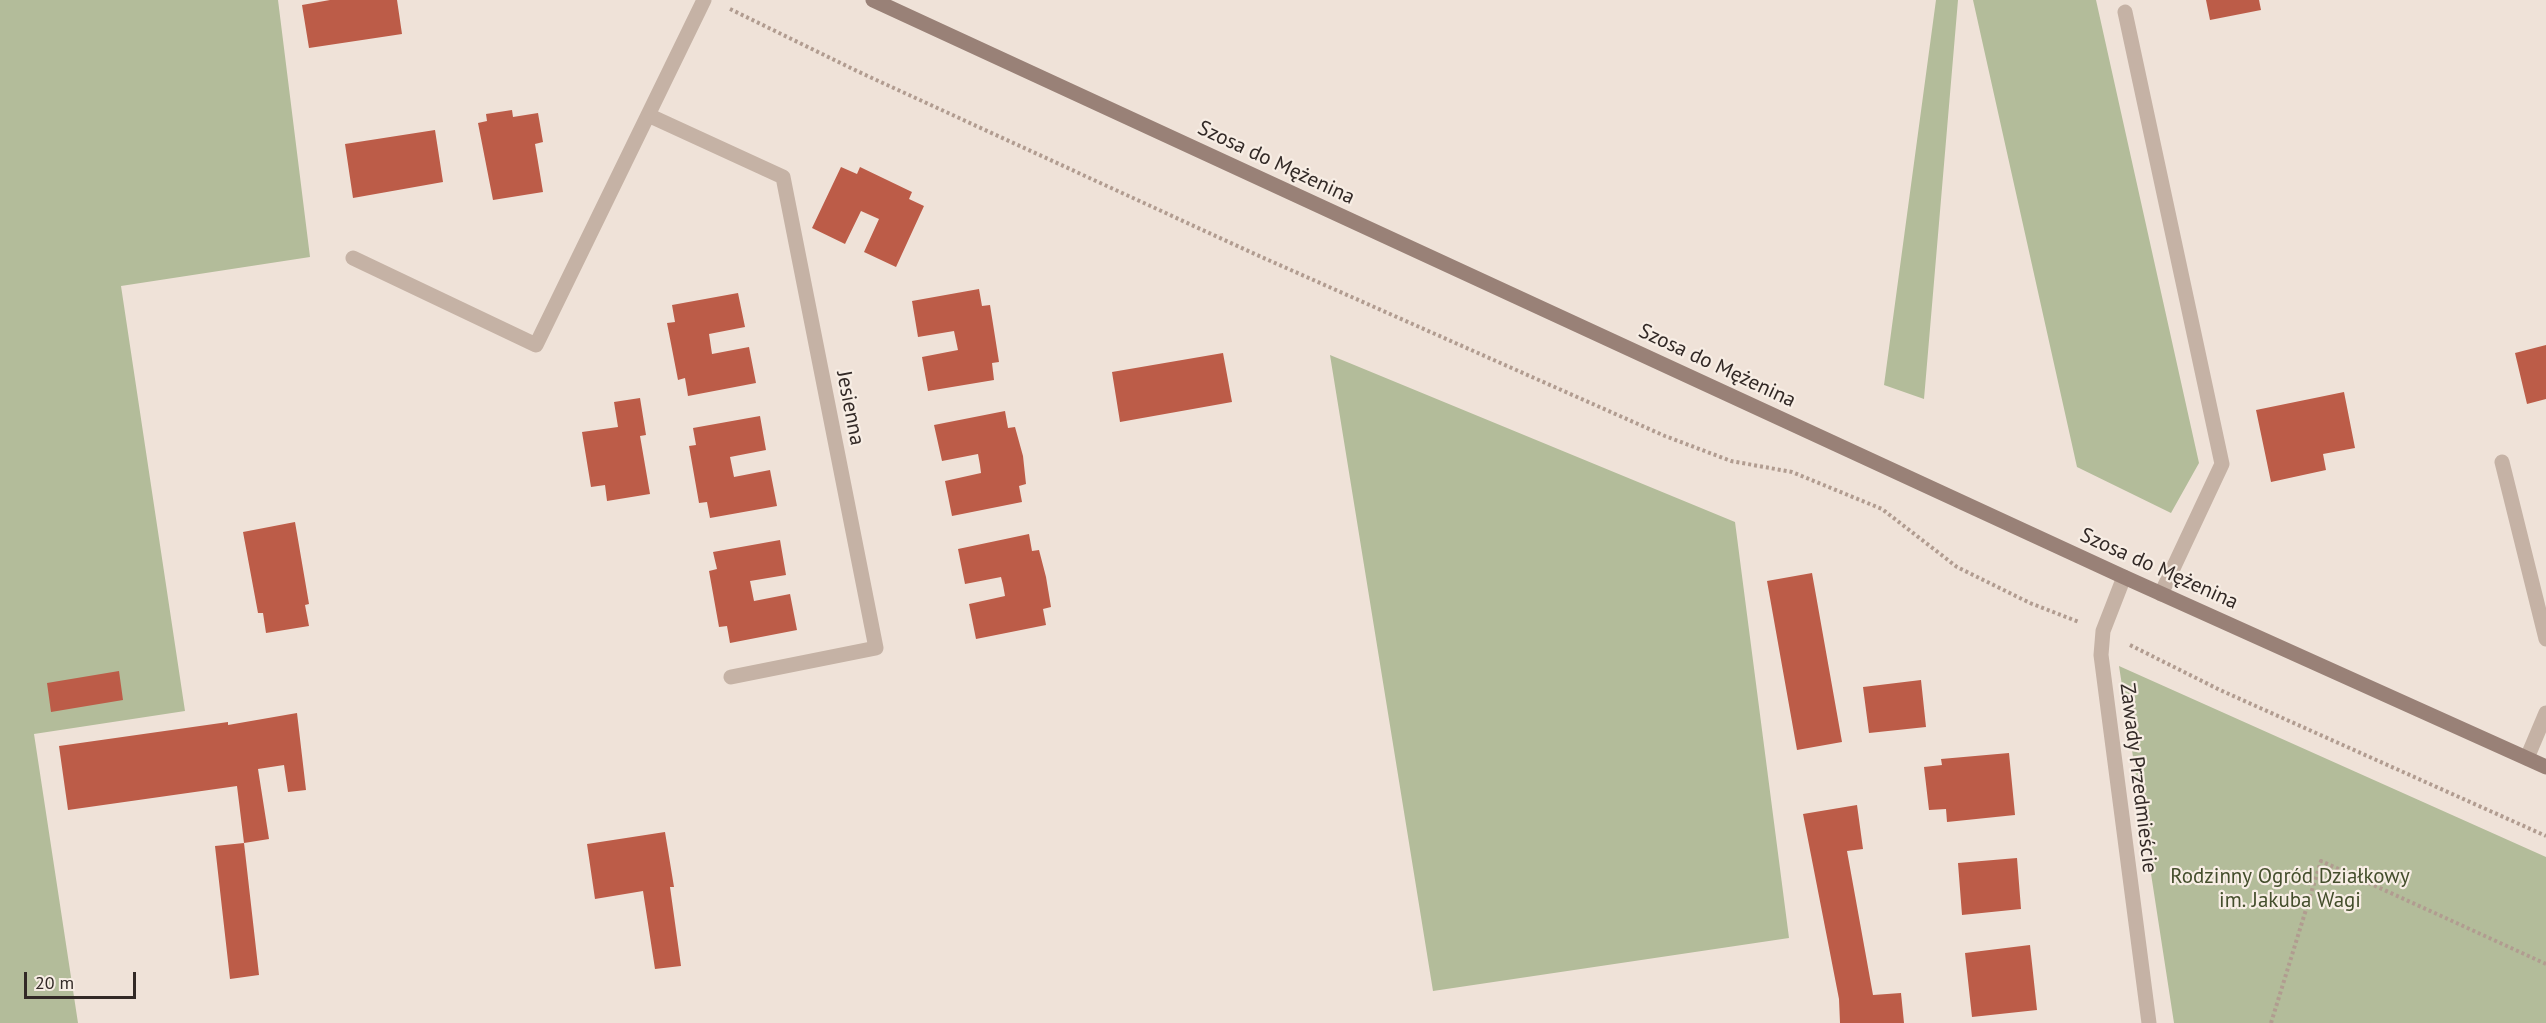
<!DOCTYPE html>
<meta charset="utf-8">
<style>
body{margin:0}
#map{position:relative;width:2546px;height:1023px;overflow:hidden;background:#efe2d8;font-family:"PT Sans",sans-serif}
canvas{display:block}
.scale{position:absolute;left:24px;top:972px;width:112px;height:27px;box-sizing:border-box;border:3px solid #322926;border-top:0;padding-left:8px;font-size:18px;line-height:21px;white-space:nowrap;color:#322926;-webkit-text-stroke:4px #f7ede4;paint-order:stroke}
</style>
<div id="map">
<canvas width="2546" height="1023"></canvas>
<div class="scale">20 m</div>
</div>
<script>
const ctx = document.querySelector('canvas').getContext('2d');
ctx.lineJoin = 'round';
function fill(path, color) {
  ctx.fillStyle = color;
  ctx.fill(path, 'evenodd');
}
function toPath(rows) {
  const path = new Path2D();
  for (const r of rows) {
    path.moveTo(r[0], r[1]);
    for (let i = 2; i < r.length; i += 2) path.lineTo(r[i], r[i + 1]);
  }
  return path;
}
function strokePath(path, color, width, dash) {
  ctx.strokeStyle = color;
  ctx.lineWidth = width;
  ctx.lineCap = dash ? 'butt' : 'round';
  ctx.setLineDash(dash || []);
  ctx.stroke(path);
}
function write(font, color, halo, rows, align = 'center') {
  ctx.font = font + ' "PT Sans",sans-serif';
  ctx.lineWidth = 4.5;
  ctx.setLineDash([]);
  ctx.textBaseline = 'middle';
  ctx.strokeStyle = halo;
  ctx.fillStyle = color;
  for (const [text, x, y, turn = 0] of rows) {
    ctx.save();
    ctx.translate(x, y);
    ctx.rotate((+turn || 0) * Math.PI / 180);
    ctx.textAlign = isNaN(turn) ? turn : align;
    if (halo) ctx.strokeText(text, 0, 0);
    ctx.fillText(text, 0, 0);
    ctx.restore();
  }
}
fill(toPath([
 [0,0,278,0,310,257,121,286,185,711,34,734,78,1023,0,1023],
 [1936,0,1958,0,1924,399,1884,385],
 [1973,0,2096,0,2199,463,2171,513,2077,467],
 [1330,355,1735,522,1789,938,1433,991],
 [2119,666,2546,857,2546,1023,2174,1023]
]), '#b3bc9a');
fill(toPath([
 [330,0,397,0,402,34,309,48,302,5],
 [2206,0,2259,0,2261,10,2210,20],
 [512,110,513,117,538,113,543,142,535,144,543,192,493,200,478,123,487,121,486,114],
 [435,130,443,182,353,198,345,144],
 [841,167,857,174,860,167,912,192,909,199,924,206,896,267,864,252,879,219,861,211,845,244,812,228],
 [979,289,982,306,990,305,999,362,992,363,994,380,928,391,922,357,958,350,954,331,918,337,912,301],
 [738,293,745,327,709,334,712,354,749,347,756,383,688,396,685,378,678,380,667,323,675,322,672,305],
 [2546,345,2546,399,2527,404,2515,353],
 [1223,353,1232,402,1120,422,1112,372],
 [2344,392,2355,448,2323,454,2326,470,2271,482,2256,410],
 [640,398,646,435,640,436,650,494,607,501,605,485,591,487,582,432,618,427,614,402],
 [1005,411,1008,428,1015,427,1023,456,1026,484,1019,486,1022,502,952,516,945,481,981,473,980,465,978,454,942,461,934,425],
 [760,416,766,450,730,457,734,477,770,470,777,506,710,518,707,502,699,503,689,446,696,445,693,428],
 [295,522,309,604,305,605,309,626,266,633,263,613,258,613,243,532],
 [1029,534,1032,551,1039,550,1046,577,1051,607,1043,609,1046,625,976,639,969,604,1005,596,1003,585,1001,577,965,584,958,549],
 [780,540,786,575,750,581,754,601,790,594,797,630,730,643,727,626,719,627,709,571,717,569,713,552],
 [1812,573,1842,742,1797,750,1767,581],
 [119,671,123,700,51,712,47,683],
 [1921,680,1926,727,1869,733,1863,687],
 [297,713,306,790,288,792,284,765,258,769,269,839,244,843,237,786,68,810,59,746,228,722,228,725],
 [2009,753,2015,815,1947,822,1946,809,1929,810,1924,767,1942,765,1941,759],
 [1857,805,1863,849,1847,851,1873,995,1901,993,1904,1023,1840,1023,1839,999,1803,814],
 [665,832,674,887,670,887,681,966,655,969,643,891,595,899,587,844],
 [244,843,259,975,230,979,215,846],
 [2017,858,2021,909,1962,915,1958,863],
 [2030,945,2037,1010,1972,1017,1965,953]
]), '#bc5c48');
strokePath(toPath([
 [730,9,859,72,1257,255,1665,436,1731,461,1792,472,1882,509,1957,567,2030,603,2079,622],
 [2130,645,2220,690,2546,836],
 [2271,1023,2321,861,2546,964]
]), '#b19c90', 4, [3, 3]);
strokePath(toPath([
 [2502,462,2546,639],
 [2527,758,2546,713]
]), '#c5b2a5', 15);
strokePath(toPath([
 [2125,12,2222,464,2161,594],
 [648,115,783,177,876,648,731,677],
 [353,258,536,345,704,0],
 [2124,577,2103,631,2101,655,2149,1023]
]), '#c5b2a5', 15);
strokePath(toPath([
 [873,0,2124,577,2546,767]
]), '#998177', 15);
write('21px', '#322926', '#f7ede4', [
 ["Szosa do Mężenina",1276,163,25],
 ["Szosa do Mężenina",1717,366,25],
 ["Jesienna",850,408,79],
 ["Szosa do Mężenina",2159,569,24],
 ["Zawady Przedmieście",2138,778,83]
]);
write('21px', '#444e2c', '#f7ede4', [
 ["Rodzinny Ogród Działkowy",2290,877],
 ["im. Jakuba Wagi",2290,901]
]);
</script>
